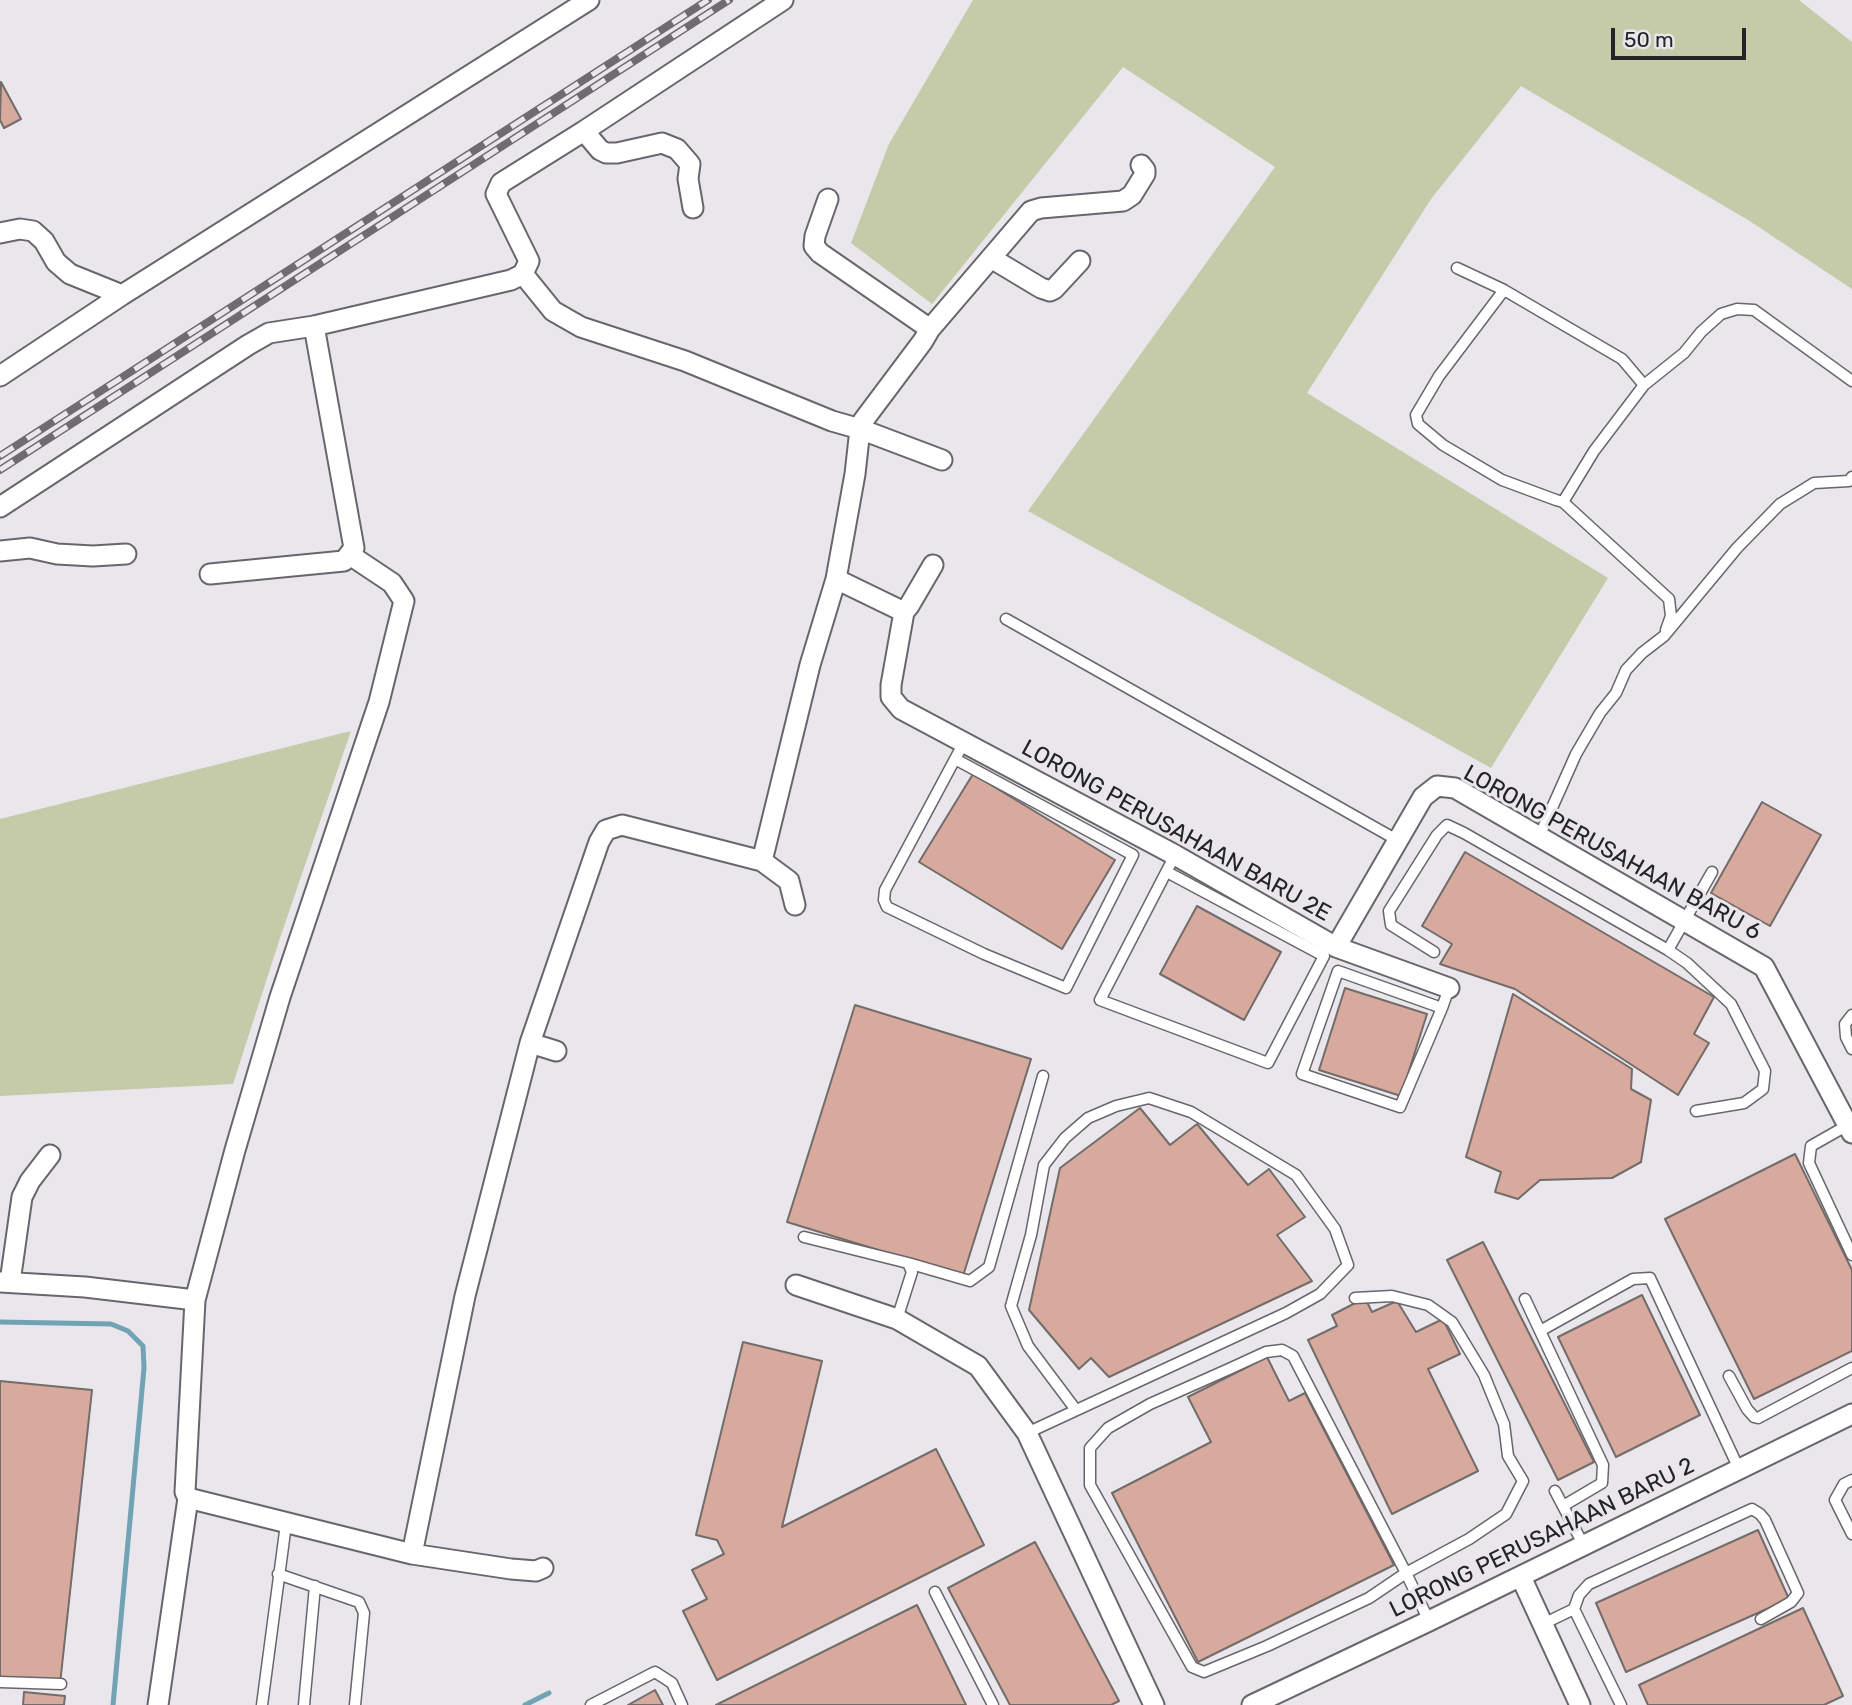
<!DOCTYPE html>
<style>
body{margin:0}
#map{position:relative;width:1852px;height:1705px;overflow:hidden;background:#e9e6ec;font-family:Rubik,sans-serif}
canvas{display:block}
.scale{position:absolute;left:1611px;top:28px;width:135px;height:32px;box-sizing:border-box;border:4px solid #242325;border-top:0;padding-left:9px;font-size:21px;line-height:24px;white-space:nowrap;color:#242325;-webkit-text-stroke:5px #e9e6ec;paint-order:stroke}
</style>
<div id="map">
<canvas width="1852" height="1705"></canvas>
<div class="scale">50 m</div>
</div>
<script>
const ctx = document.querySelector('canvas').getContext('2d');
ctx.lineJoin = 'round';
function fill(path, color) {
  ctx.fillStyle = color;
  ctx.fill(path, 'evenodd');
}
function toPath(rows) {
  const path = new Path2D();
  for (const r of rows) {
    path.moveTo(r[0], r[1]);
    for (let i = 2; i < r.length; i += 2) path.lineTo(r[i], r[i + 1]);
  }
  return path;
}
function strokePath(path, color, width, dash) {
  ctx.strokeStyle = color;
  ctx.lineWidth = width;
  ctx.lineCap = dash ? 'butt' : 'round';
  ctx.setLineDash(dash || []);
  ctx.stroke(path);
}
function write(font, color, halo, rows, align = 'center') {
  ctx.font = font + ' Rubik,sans-serif';
  ctx.lineWidth = 6;
  ctx.setLineDash([]);
  ctx.textBaseline = 'middle';
  ctx.strokeStyle = halo;
  ctx.fillStyle = color;
  for (const [text, x, y, turn = 0] of rows) {
    ctx.save();
    ctx.translate(x, y);
    ctx.rotate((+turn || 0) * Math.PI / 180);
    ctx.textAlign = isNaN(turn) ? turn : align;
    if (halo) ctx.strokeText(text, 0, 0);
    ctx.fillText(text, 0, 0);
    ctx.restore();
  }
}
fill(toPath([
 [973,0,1799,0,1852,42,1852,289,1748,220,1521,86,1431,199,1307,393,1608,578,1491,768,1028,511,1275,167,1123,67,932,304,851,243,889,144],
 [351,731,280,938,233,1084,0,1096,0,819]
]), '#c5caa9');
strokePath(toPath([
 [0,1322,111,1324,128,1331,143,1346,144,1368,113,1705],
 [525,1705,549,1693]
]), '#72a3b4', 5);
const building = toPath([
 [1,82,21,119,4,128,0,120,1,82],
 [973,774,1115,860,1062,949,919,862,973,774],
 [1762,802,1821,835,1770,926,1711,893,1762,802],
 [1465,852,1714,997,1694,1034,1709,1043,1678,1095,1515,989,1440,964,1452,944,1422,926,1465,852],
 [1197,906,1281,952,1244,1020,1160,974,1197,906],
 [1345,988,1427,1014,1401,1096,1319,1070,1345,988],
 [1513,994,1632,1069,1631,1089,1651,1100,1641,1162,1612,1178,1540,1180,1518,1199,1495,1192,1501,1172,1466,1157,1513,994],
 [855,1005,1031,1059,963,1276,787,1222,855,1005],
 [1140,1108,1170,1145,1197,1124,1248,1185,1269,1169,1305,1217,1277,1235,1312,1281,1109,1377,1091,1358,1079,1369,1029,1310,1060,1168,1140,1108],
 [1795,1154,1852,1270,1852,1351,1754,1399,1665,1219,1795,1154],
 [1483,1242,1594,1462,1558,1480,1447,1260,1483,1242],
 [1642,1295,1700,1415,1616,1457,1558,1337,1642,1295],
 [1365,1298,1372,1312,1397,1301,1416,1332,1443,1319,1460,1354,1428,1369,1478,1471,1392,1514,1308,1340,1337,1326,1332,1315,1365,1298],
 [743,1342,822,1361,782,1527,936,1449,984,1545,717,1680,683,1611,707,1599,692,1570,724,1554,717,1540,696,1535,743,1342],
 [1267,1357,1289,1401,1305,1393,1394,1565,1198,1662,1112,1493,1211,1442,1188,1397,1267,1357],
 [0,1381,92,1390,60,1684,0,1677,0,1381],
 [1758,1530,1789,1599,1626,1672,1596,1603,1758,1530],
 [1035,1542,1119,1701,1111,1705,1010,1705,948,1588,1035,1542],
 [917,1605,966,1705,716,1705,917,1605],
 [1803,1608,1843,1696,1824,1705,1648,1705,1639,1685,1803,1608],
 [655,1690,663,1705,628,1705,655,1690],
 [24,1692,65,1696,64,1705,23,1705,24,1692]
]);
fill(building, '#d8a99d');
strokePath(building, '#726c6a', 2);
const service = toPath([
 [1457,268,1504,290,1622,359,1644,385],
 [1504,290,1439,376,1416,415,1418,424,1443,445,1502,480,1556,500,1563,502,1594,451,1644,385,1684,353,1701,332,1721,314,1737,309,1754,310,1852,381],
 [1563,502,1669,599,1671,616,1666,630],
 [1006,619,1397,840],
 [955,759,1133,855,1066,988,984,954,887,907,884,900,885,890,955,759,961,748,964,743],
 [1539,837,1576,754,1600,713,1616,693,1626,670,1642,653,1664,636,1737,548,1780,504,1814,483,1849,481,1852,477],
 [1167,872,1324,956,1268,1063,1100,1000,1175,855],
 [1668,950,1687,963,1731,1004,1765,1071,1763,1089,1744,1103,1696,1111],
 [1434,952,1391,925,1389,911,1437,835,1447,825,1464,833,1668,950,1712,872],
 [1442,1008,1338,971,1302,1074,1400,1107,1442,1008,1449,988],
 [1852,1015,1845,1024,1846,1037,1852,1049],
 [1848,1125,1811,1146,1809,1163,1852,1255],
 [804,1237,908,1263,912,1272,897,1319],
 [908,1263,970,1281,989,1267,1043,1076],
 [1355,1298,1392,1296,1428,1305,1452,1322,1484,1375,1504,1424,1508,1456,1523,1481,1506,1514,1469,1539,1406,1573,1369,1598,1267,1646,1204,1672,1192,1667,1090,1485,1090,1448,1108,1428,1150,1404,1229,1369,1266,1352,1282,1350,1293,1356,1406,1573,1429,1621],
 [1525,1299,1603,1465,1602,1483,1563,1506],
 [1540,1331,1633,1279,1650,1278,1739,1469],
 [1729,1376,1747,1409,1754,1417,1758,1418,1852,1368],
 [1027,1433,1286,1313,1320,1294,1348,1265,1335,1229,1296,1175,1191,1112,1149,1098,1116,1106,1088,1118,1065,1138,1044,1165,1031,1235,1011,1306,1028,1346,1076,1410],
 [1852,1480,1844,1484,1835,1500,1852,1534],
 [1555,1491,1583,1544],
 [278,1574,359,1602,364,1613,355,1705],
 [935,1592,993,1705],
 [1574,1609,1579,1595,1589,1584,1752,1509,1760,1514,1765,1520,1798,1593,1791,1602,1761,1619],
 [1543,1624,1574,1609,1621,1705],
 [0,1682,61,1684],
 [262,1705,286,1524],
 [304,1705,315,1586],
 [591,1705,655,1672,672,1683,682,1705]
]);
const minor = toPath([
 [584,131,600,150,606,153,617,153,662,143,677,149,690,164,688,179,693,208],
 [828,199,815,236,814,246,820,253,930,329],
 [0,233,20,229,33,231,44,241,56,262,70,274,122,295],
 [991,258,1041,288,1050,291,1054,289,1080,261],
 [523,274,553,311,581,327,685,361,832,421,860,429,942,460],
 [0,376,122,295,589,0],
 [0,507,248,345,269,333,314,326,511,280,523,274,529,261,496,194,501,183,584,131,783,0],
 [0,551,30,548,57,554,93,556,126,554],
 [933,565,909,606,904,612,891,685,891,697,901,709,1175,855,1336,947,1449,988],
 [210,574,344,561,354,548,314,326],
 [836,579,904,612],
 [762,861,810,665,836,579,855,474,860,429,863,421,923,341,930,329,1031,211,1041,208,1123,201,1132,195,1145,174,1145,170,1141,165],
 [1336,947,1423,797,1437,786,1455,788,1764,967,1852,1133],
 [530,1043,556,1051],
 [0,1282,85,1287,195,1300],
 [10,1282,22,1197,30,1181,50,1155],
 [796,1285,897,1319,978,1366,1027,1433,1154,1705],
 [188,1498,412,1554,511,1569,536,1571,543,1568],
 [412,1554,465,1296,530,1043,599,842,606,830,622,825,762,861,789,881,795,905],
 [1521,1577,1580,1705],
 [158,1705,188,1498,185,1492,195,1300,235,1150,280,997,379,702,404,601,392,583,350,555],
 [1252,1705,1429,1621,1852,1414]
]);
strokePath(service, '#68666b', 13);
strokePath(minor, '#68666b', 23);
strokePath(service, '#fff', 10);
strokePath(minor, '#fff', 19);
const rail = toPath([
 [0,456,708,0],
 [0,470,729,0]
]);
strokePath(rail, '#6e6c70', 8);
strokePath(rail, '#e9e6ec', 5, [16]);
write('23px', '#242325', '#e9e6ec', [
 ["LORONG PERUSAHAAN BARU 2E",1176,831,29],
 ["LORONG PERUSAHAAN BARU 6",1612,853,29],
 ["LORONG PERUSAHAAN BARU 2",1542,1538,-26]
]);
</script>
